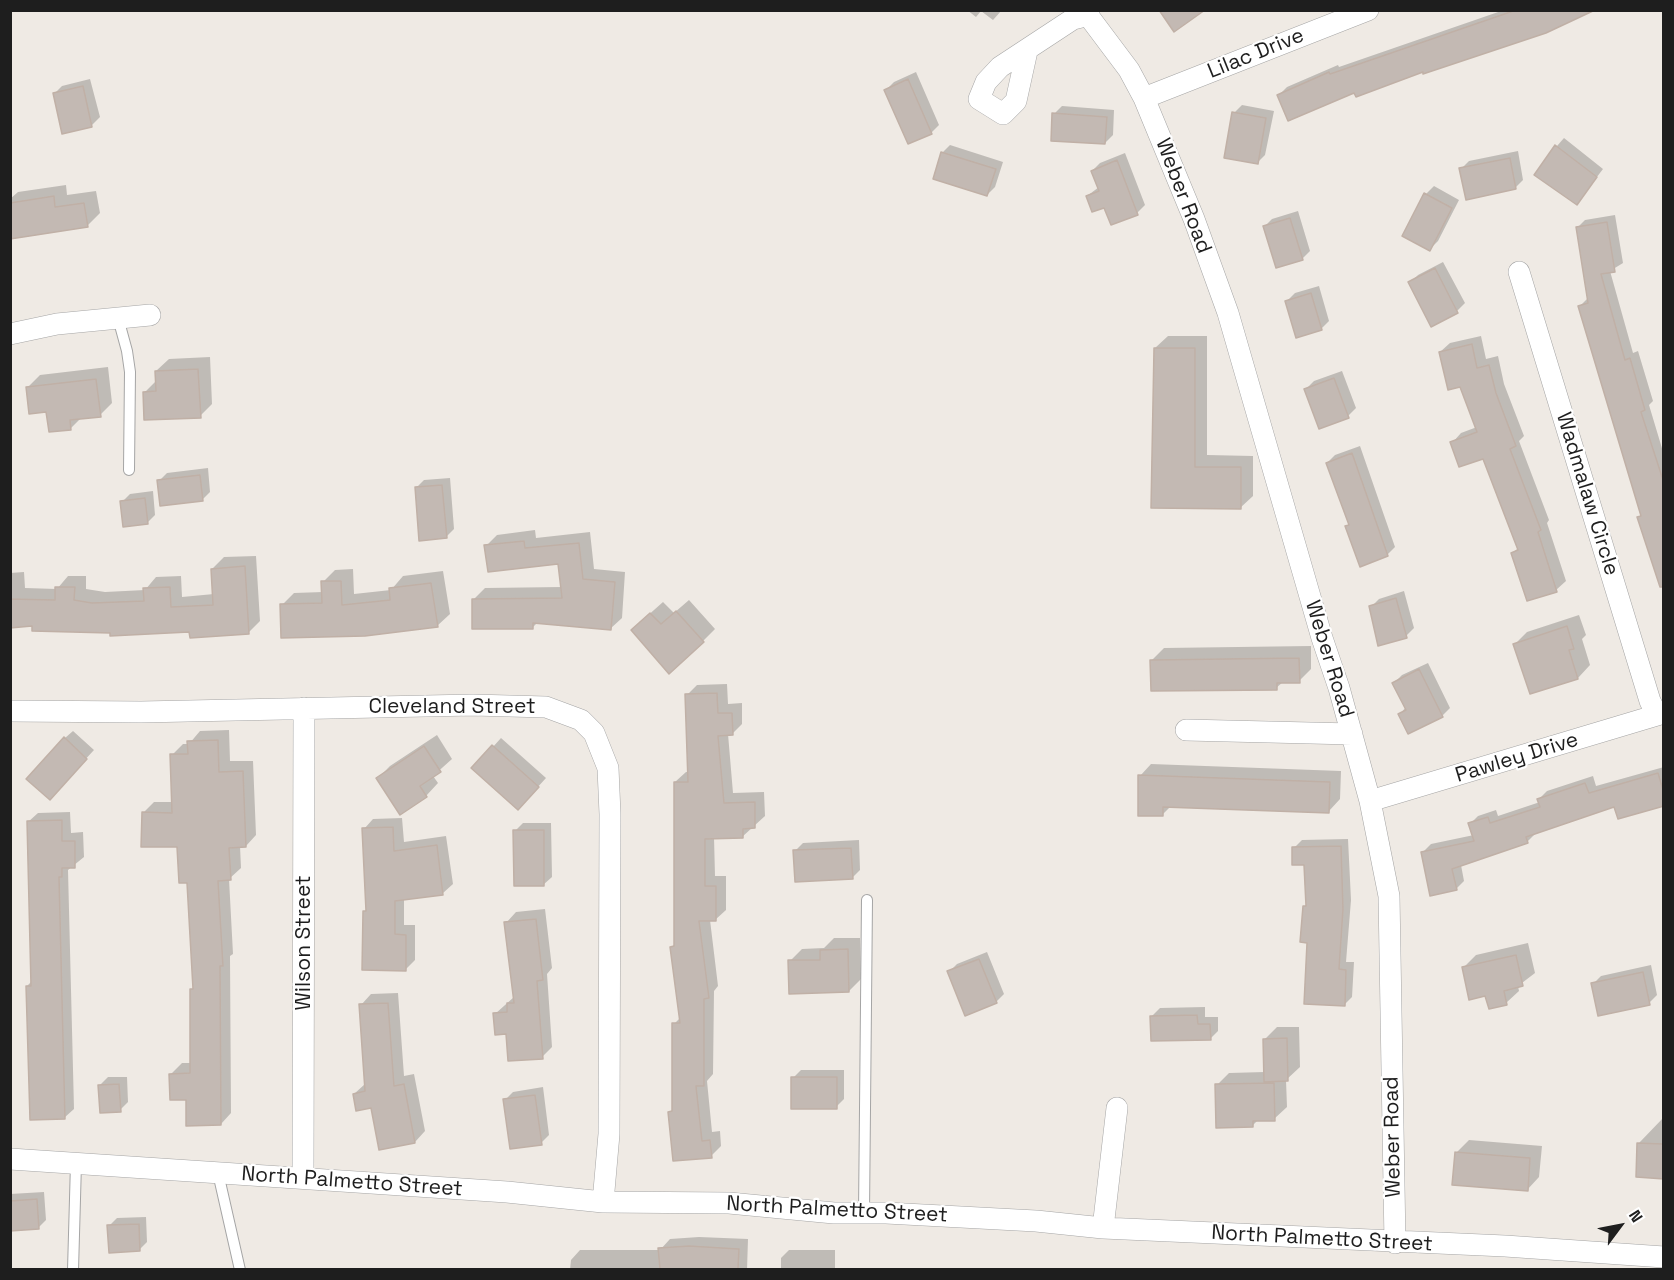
<!DOCTYPE html>
<style>
body{margin:0}
#map{position:relative;width:1674px;height:1280px;overflow:hidden;background:#efeae4;font-family:"Space Grotesk",sans-serif}
canvas{display:block}
.frame{position:absolute;inset:0;border:12px solid #1e1e1e;pointer-events:none}
.north{position:absolute;left:1590px;top:1196px;width:60px;height:60px;-webkit-text-stroke:4px #fff;paint-order:stroke;rotate:58deg;font-size:16px;font-weight:700;line-height:24px;text-align:center;color:#1e1e1e}
.north::after{content:'';display:block;margin:auto;width:21px;height:27px;background:#1e1e1e;clip-path:polygon(50% 0,100% 100%,50% 72%,0 100%)}
</style>
<div id="map">
<canvas width="1674" height="1280"></canvas>
<div class="frame"></div>
<div class="north">N</div>
</div>
<script>
const ctx = document.querySelector('canvas').getContext('2d');
ctx.lineJoin = 'round';
function fill(path, color) {
  ctx.fillStyle = color;
  ctx.fill(path, 'evenodd');
}
function toPath(rows) {
  const path = new Path2D();
  for (const r of rows) {
    path.moveTo(r[0], r[1]);
    for (let i = 2; i < r.length; i += 2) path.lineTo(r[i], r[i + 1]);
  }
  return path;
}
function strokePath(path, color, width, dash) {
  ctx.strokeStyle = color;
  ctx.lineWidth = width;
  ctx.lineCap = dash ? 'butt' : 'round';
  ctx.setLineDash(dash || []);
  ctx.stroke(path);
}
function write(font, color, halo, rows, align = 'center') {
  ctx.font = font + ' "Space Grotesk",sans-serif';
  ctx.lineWidth = 4.5;
  ctx.setLineDash([]);
  ctx.textBaseline = 'middle';
  ctx.strokeStyle = halo;
  ctx.fillStyle = color;
  for (const [text, x, y, turn = 0] of rows) {
    ctx.save();
    ctx.translate(x, y);
    ctx.rotate((+turn || 0) * Math.PI / 180);
    ctx.textAlign = isNaN(turn) ? turn : align;
    if (halo) ctx.strokeText(text, 0, 0);
    ctx.fillText(text, 0, 0);
    ctx.restore();
  }
}
fill(toPath([
 [967,10,1002,10,993,20,981,11,976,17],
 [1504,10,1592,10,1355,91,1279,95,1287,87,1338,65,1339,67],
 [916,72,939,125,931,133,886,90,894,82],
 [90,79,100,117,92,125,54,94,62,86],
 [1242,105,1274,111,1265,155,1257,163,1234,113],
 [1062,106,1114,110,1113,135,1105,143,1054,114],
 [1564,138,1603,169,1577,203,1557,146],
 [950,145,1003,162,995,187,987,195,942,153],
 [1518,151,1523,180,1515,188,1461,169,1469,161],
 [1125,153,1145,205,1137,213,1087,196,1099,187,1092,171,1100,163],
 [66,185,67,195,96,191,100,213,87,226,11,237,10,199,18,192],
 [1434,186,1459,200,1438,241,1430,249,1426,194],
 [1298,211,1310,251,1302,259,1264,227,1272,219],
 [1615,215,1623,263,1610,271,1633,353,1638,351,1653,401,1649,405,1664,455,1664,564,1639,518,1642,514,1580,306,1588,298,1577,228,1585,220],
 [1443,262,1465,303,1457,311,1432,325,1410,283,1418,275],
 [1319,286,1329,321,1321,329,1287,301,1295,293],
 [1168,336,1207,336,1207,455,1253,456,1253,496,1240,508,1152,506,1155,348],
 [1481,336,1486,359,1498,356,1504,384,1524,436,1519,441,1549,520,1547,523,1566,581,1556,590,1513,553,1519,547,1484,457,1452,443,1461,433,1477,427,1461,386,1440,352,1450,343],
 [210,357,212,404,200,416,144,393,157,380,156,371,169,359],
 [108,367,112,403,100,415,82,417,71,428,48,410,28,387,40,375],
 [1342,371,1356,408,1348,416,1306,389,1314,381],
 [1360,446,1395,547,1387,555,1347,527,1350,523,1327,463,1335,455],
 [208,468,210,492,202,500,159,481,167,473],
 [450,478,454,529,446,537,416,488,424,480],
 [153,491,155,515,147,523,122,502,130,494],
 [535,530,536,538,590,532,594,569,625,572,622,618,610,629,538,622,532,628,474,599,485,588,562,587,559,562,486,546,497,535],
 [256,556,260,621,248,633,111,631,33,625,10,627,10,573,24,572,25,588,57,589,68,576,86,576,86,589,105,592,145,590,156,577,181,576,182,597,214,594,212,569,224,557],
 [353,569,354,594,391,590,403,576,443,571,450,614,437,626,282,605,294,593,323,592,323,582,335,570],
 [1404,591,1414,628,1406,636,1379,644,1371,607,1379,599],
 [689,600,715,629,703,641,645,618,663,602,674,613],
 [1579,615,1586,635,1582,639,1590,665,1578,678,1515,644,1527,632],
 [1311,646,1311,669,1299,681,1283,682,1276,688,1152,660,1164,648],
 [1428,663,1450,708,1442,716,1400,714,1406,707,1394,683,1402,675],
 [727,684,728,704,742,703,742,724,732,734,728,734,733,793,764,792,765,816,742,837,714,837,715,876,726,876,726,910,715,920,710,920,718,986,714,991,713,1074,707,1081,712,1132,720,1131,721,1146,711,1156,670,1112,673,1109,674,1024,681,1017,672,947,676,943,675,782,686,772,689,772,687,695,697,685],
 [229,730,230,761,253,761,256,835,246,846,240,846,241,868,229,879,233,954,230,956,231,1113,221,1124,187,1098,171,1074,182,1063,192,1063,192,990,195,986,189,881,178,846,143,813,154,802,174,802,172,755,183,744,189,744,200,731],
 [73,731,94,750,57,790,65,738],
 [437,735,452,759,433,776,438,783,426,796,378,778,390,766],
 [501,738,546,778,526,800,474,768],
 [1151,764,1341,771,1340,799,1329,811,1171,806,1162,815,1140,776],
 [1664,767,1664,804,1615,805,1535,834,1527,842,1461,865,1464,881,1456,889,1423,852,1431,844,1474,835,1470,824,1478,816,1496,810,1498,816,1540,802,1539,799,1547,791,1593,776,1596,786],
 [70,812,71,833,83,832,84,857,68,870,74,1109,64,1118,27,986,32,981,28,822,38,813],
 [402,818,404,842,446,836,453,884,443,893,404,898,404,925,415,925,415,960,405,970,365,911,368,909,364,829,373,819],
 [523,823,551,823,552,877,543,885,515,831],
 [1348,839,1351,900,1346,962,1354,962,1352,997,1344,1005,1308,942,1305,906,1307,904,1306,863,1294,848,1302,840],
 [859,840,860,870,852,878,795,851,803,843],
 [545,909,552,968,547,974,552,1047,542,1057,495,1014,514,997,506,923,516,912],
 [834,938,860,938,861,979,849,991,790,961,802,949,824,948],
 [1528,943,1535,973,1518,986,1519,991,1506,1003,1486,994,1463,968,1476,955],
 [987,952,1004,994,996,1002,949,972,957,964],
 [1651,965,1657,995,1649,1003,1593,984,1601,976],
 [398,993,404,1076,414,1074,425,1131,415,1142,354,1094,365,1084,361,1005,371,994],
 [1205,1007,1205,1017,1218,1017,1218,1031,1210,1039,1152,1016,1160,1008],
 [1277,1027,1299,1027,1300,1067,1286,1080,1287,1107,1274,1119,1258,1120,1253,1125,1217,1085,1229,1073,1265,1072,1264,1040],
 [801,1070,844,1070,844,1099,836,1107,793,1078],
 [108,1077,127,1077,128,1102,120,1110,100,1085],
 [543,1087,549,1135,541,1143,505,1100,513,1092],
 [1664,1117,1664,1176,1639,1143],
 [1469,1140,1542,1146,1539,1177,1527,1190,1457,1152],
 [44,1192,46,1220,38,1228,10,1230,10,1194],
 [146,1217,147,1242,139,1250,109,1226,117,1218],
 [699,1237,748,1239,747,1270,570,1270,571,1260,580,1250,660,1250,670,1239],
 [789,1250,835,1250,835,1270,781,1270,781,1258]
]), '#0003');
const building = toPath([
 [1159,10,1205,10,1174,32,1159,10],
 [1516,10,1595,10,1546,33,1423,74,1423,72,1356,97,1354,93,1288,121,1277,95,1329,72,1330,74,1516,10],
 [908,79,932,134,908,144,884,90,908,79],
 [83,86,92,127,62,134,53,93,83,86],
 [1232,112,1266,118,1258,164,1224,158,1232,112],
 [1052,113,1107,117,1105,144,1051,141,1052,113],
 [1555,145,1597,177,1577,205,1534,175,1555,145],
 [941,152,996,169,987,196,933,179,941,152],
 [1510,158,1516,189,1466,200,1459,168,1510,158],
 [1117,160,1138,215,1111,225,1104,208,1092,212,1086,196,1099,191,1091,171,1117,160],
 [1424,193,1452,208,1430,251,1402,236,1424,193],
 [54,196,55,207,84,203,88,227,10,239,10,203,54,196],
 [1290,218,1303,260,1276,268,1263,226,1290,218],
 [1607,222,1615,272,1601,274,1625,360,1630,358,1645,410,1641,412,1664,483,1664,587,1660,587,1637,517,1641,516,1578,306,1588,303,1576,227,1607,222],
 [1435,268,1458,313,1431,327,1408,282,1435,268],
 [1311,293,1322,330,1296,338,1285,301,1311,293],
 [1472,344,1477,368,1489,365,1496,393,1516,446,1510,449,1541,530,1538,532,1557,592,1527,601,1511,553,1518,550,1483,459,1459,467,1450,442,1477,432,1460,387,1448,390,1439,352,1472,344],
 [1154,348,1195,348,1195,467,1241,467,1241,509,1151,508,1154,348],
 [198,369,201,418,144,420,143,392,156,391,155,371,198,369],
 [1334,378,1349,418,1319,429,1304,389,1334,378],
 [96,379,101,417,70,420,71,430,49,432,46,412,29,414,26,387,96,379],
 [1352,453,1388,556,1360,567,1345,526,1349,525,1326,463,1352,453],
 [200,475,203,501,160,506,157,480,200,475],
 [442,485,447,538,419,541,415,487,442,485],
 [145,498,148,524,123,527,120,501,145,498],
 [524,541,525,548,579,543,583,579,615,582,611,630,533,623,533,629,472,629,472,599,562,598,558,564,488,572,484,545,524,541],
 [245,566,249,634,190,638,189,632,110,636,110,633,32,631,32,626,10,628,10,599,55,600,55,587,75,587,74,600,92,603,144,601,143,588,170,587,171,607,213,605,211,569,245,566],
 [321,581,341,581,342,605,390,600,389,588,431,583,438,627,365,636,281,638,280,604,322,603,321,581],
 [1396,598,1407,638,1378,646,1369,606,1396,598],
 [676,611,704,642,669,674,631,630,650,613,661,624,676,611],
 [1567,626,1574,649,1569,650,1578,679,1530,694,1513,644,1567,626],
 [1299,658,1300,683,1277,683,1277,690,1151,691,1150,660,1299,658],
 [1419,669,1443,717,1408,734,1398,714,1406,710,1392,683,1419,669],
 [717,693,718,713,732,713,733,735,718,736,724,803,755,802,755,828,743,829,743,838,705,839,705,886,716,886,716,921,699,921,709,998,704,999,704,1086,696,1086,702,1141,710,1140,712,1158,673,1161,668,1112,672,1111,672,1023,680,1023,670,947,674,946,674,782,688,782,685,694,717,693],
 [64,737,87,759,50,800,26,779,64,737],
 [218,740,219,772,243,771,246,847,229,848,231,880,218,881,223,966,220,966,221,1125,186,1126,186,1100,170,1100,169,1074,190,1073,190,989,193,989,187,883,179,883,177,847,141,847,142,812,172,813,170,754,188,754,187,741,218,740],
 [492,745,539,787,518,810,471,768,492,745],
 [424,746,441,772,420,786,427,797,400,815,376,778,424,746],
 [1658,773,1664,793,1664,806,1618,819,1614,807,1526,837,1528,843,1452,869,1457,890,1430,896,1421,852,1474,841,1468,823,1488,817,1490,823,1540,807,1537,799,1585,783,1589,793,1658,773],
 [1138,775,1330,782,1329,813,1163,807,1163,816,1138,816,1138,775],
 [62,820,62,841,75,841,75,868,62,868,62,877,59,877,65,1119,30,1120,26,986,31,986,27,821,62,820],
 [393,827,394,851,437,845,443,895,395,901,395,934,406,935,406,971,362,970,363,911,366,911,362,828,393,827],
 [513,830,544,830,544,886,514,886,513,830],
 [1341,846,1343,909,1339,969,1346,970,1345,1006,1304,1004,1307,943,1300,942,1303,906,1306,906,1304,865,1292,865,1292,847,1341,846],
 [851,848,853,879,795,882,793,850,851,848],
 [536,919,543,980,537,981,543,1059,508,1061,506,1034,495,1035,493,1013,507,1012,507,1003,514,1003,504,922,536,919],
 [848,949,849,992,789,994,788,960,820,960,820,950,848,949],
 [1516,955,1523,986,1504,991,1507,1005,1489,1009,1485,996,1469,1000,1462,967,1516,955],
 [979,959,997,1003,965,1016,947,971,979,959],
 [1643,972,1650,1005,1598,1016,1591,983,1643,972],
 [388,1003,394,1086,404,1084,415,1143,379,1150,371,1108,356,1111,353,1094,365,1091,359,1004,388,1003],
 [1197,1015,1198,1024,1210,1024,1211,1040,1151,1041,1150,1016,1197,1015],
 [1287,1038,1288,1081,1264,1082,1263,1039,1287,1038],
 [791,1077,837,1077,837,1109,791,1109,791,1077],
 [1274,1083,1275,1121,1253,1121,1253,1127,1216,1128,1215,1084,1274,1083],
 [119,1084,121,1112,100,1113,98,1085,119,1084],
 [535,1095,542,1145,510,1149,503,1099,535,1095],
 [1637,1143,1664,1144,1664,1179,1636,1177,1637,1143],
 [1455,1152,1530,1158,1528,1191,1452,1185,1455,1152],
 [37,1199,39,1229,10,1231,10,1201,37,1199],
 [139,1224,140,1251,109,1253,107,1225,139,1224],
 [689,1246,739,1249,738,1269,660,1269,658,1248,689,1246]
]);
fill(building, '#c3b9b3');
strokePath(building, '#c0b0a6', 1.5);
const service = toPath([
 [118,318,127,351,130,372,129,470],
 [218,1173,240,1270],
 [864,1213,867,900],
 [73,1270,76,1163]
]);
const minor = toPath([
 [1084,10,1129,70,1144,98,1194,219,1228,313,1322,638,1339,688,1370,801,1389,896,1395,1243],
 [1027,51,1016,101,1003,114,979,99,986,82,1000,67,1073,19,1089,15],
 [1144,98,1368,10],
 [1519,272,1650,701,1657,715],
 [10,334,57,324,150,315],
 [10,711,141,712,473,705,546,707,581,720,594,733,608,768,610,814,609,1134,603,1202],
 [1186,730,1352,734],
 [1370,801,1664,713],
 [10,1159,507,1192,603,1202,729,1203,834,1213,886,1213,1036,1221,1103,1228,1505,1246,1664,1257],
 [303,1178,304,708],
 [1103,1228,1117,1108]
]);
strokePath(service, '#a5a5a5', 12);
strokePath(minor, '#a5a5a5', 22);
strokePath(service, '#fff', 10);
strokePath(minor, '#fff', 21);
write('21px', '#1e1e1e', '#fff', [
 ["Lilac Drive",1256,54,-22],
 ["Weber Road",1183,196,69],
 ["Wadmalaw Circle",1587,494,73],
 ["Weber Road",1329,659,73],
 ["Cleveland Street",452,707],
 ["Pawley Drive",1517,758,-17],
 ["Wilson Street",304,943,-90],
 ["Weber Road",1393,1137,-91],
 ["North Palmetto Street",352,1182,4],
 ["North Palmetto Street",837,1210,3],
 ["North Palmetto Street",1322,1239,3]
]);
</script>
